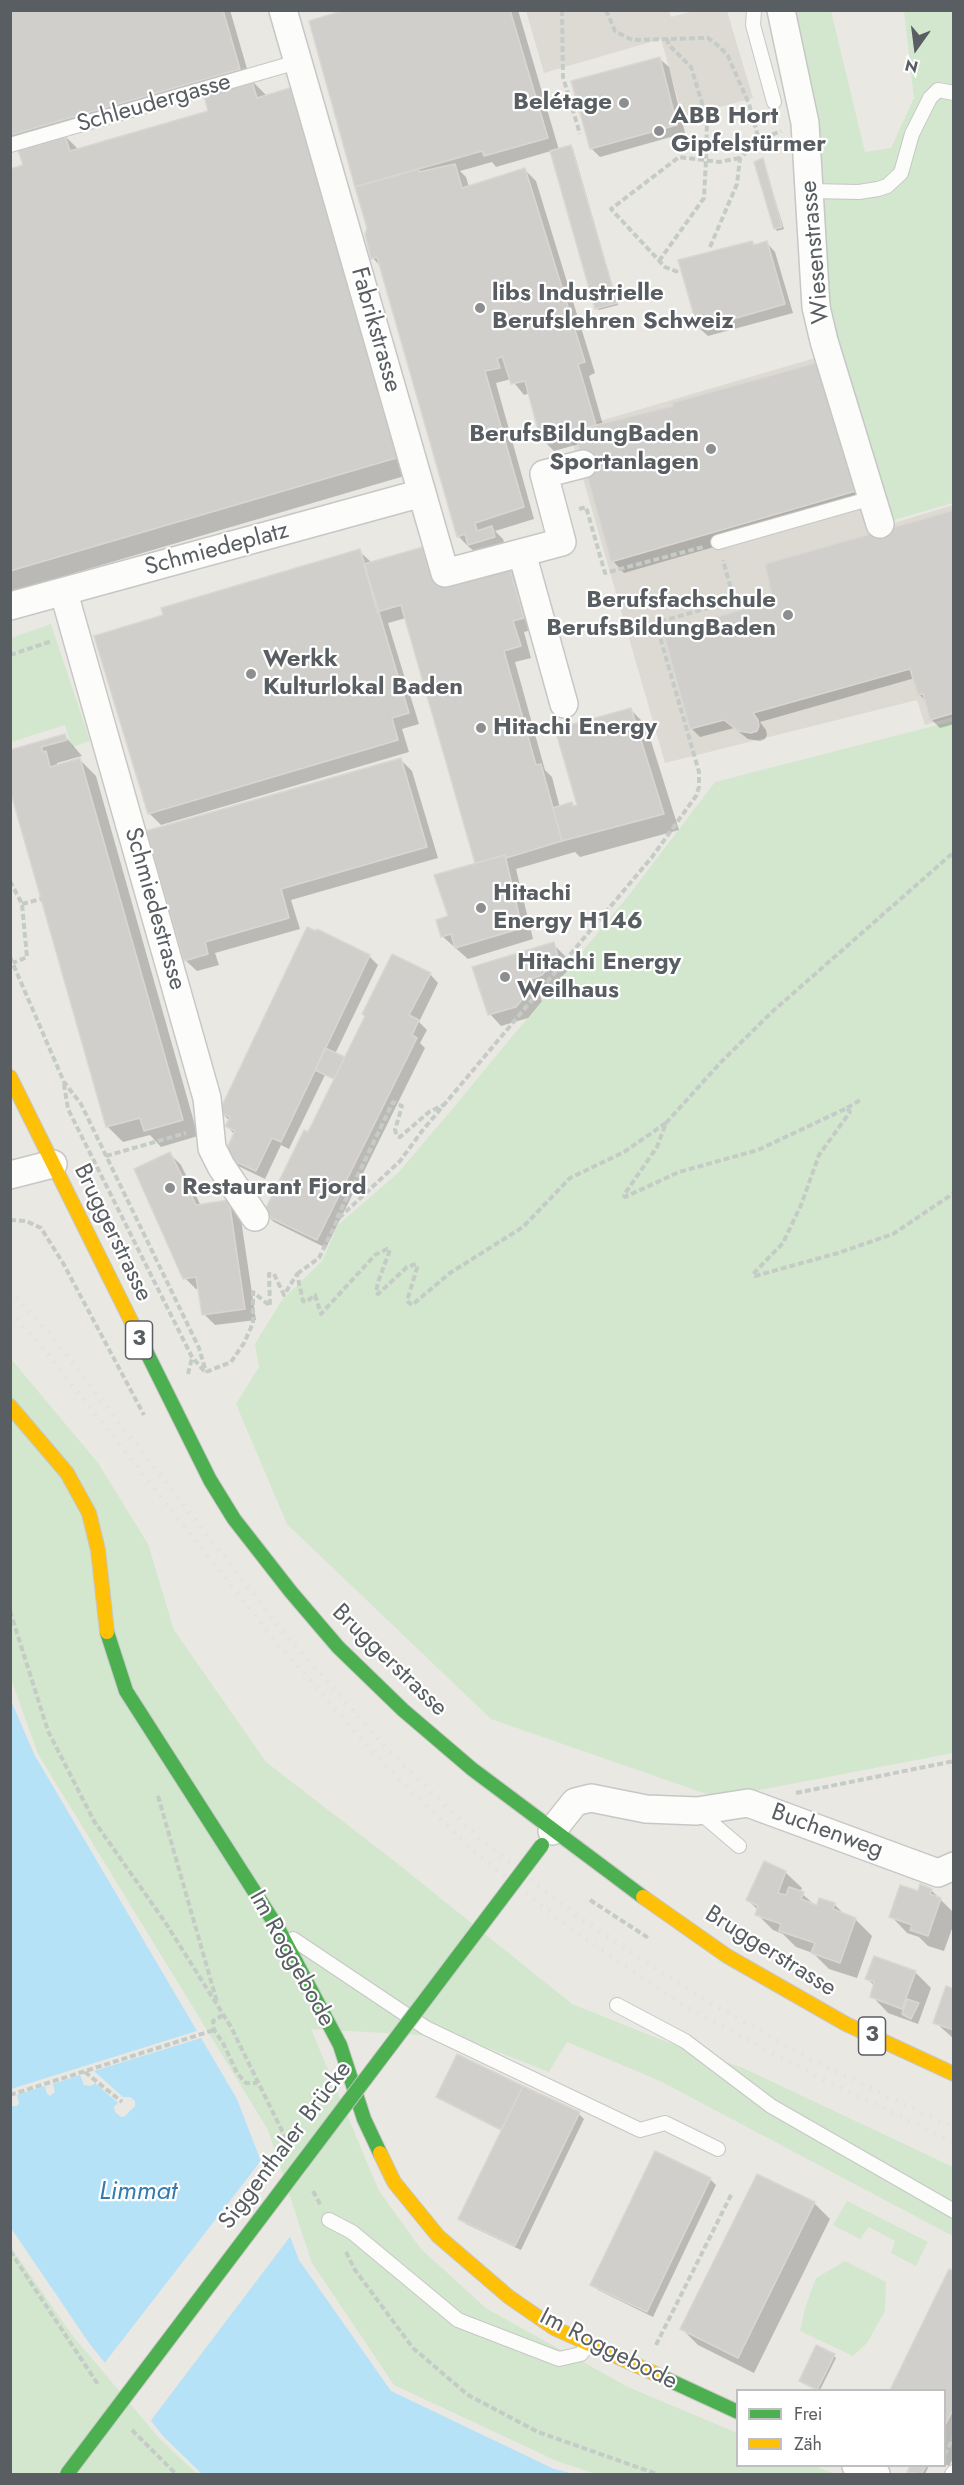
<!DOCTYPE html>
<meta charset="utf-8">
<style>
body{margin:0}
#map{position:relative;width:964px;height:2485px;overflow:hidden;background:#eae8e3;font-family:Jost,sans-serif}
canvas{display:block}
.frame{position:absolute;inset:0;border:12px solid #595e62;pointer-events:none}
.legend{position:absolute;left:736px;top:2389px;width:210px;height:78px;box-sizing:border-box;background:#fff;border:2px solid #bdbfc0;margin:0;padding:8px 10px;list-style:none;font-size:18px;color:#595e62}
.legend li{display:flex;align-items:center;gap:12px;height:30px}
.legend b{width:30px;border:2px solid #bdbfc0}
.north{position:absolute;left:886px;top:18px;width:60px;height:60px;-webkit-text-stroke:4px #fff;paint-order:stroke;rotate:194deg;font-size:16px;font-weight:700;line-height:24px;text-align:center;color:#595e62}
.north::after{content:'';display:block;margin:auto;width:21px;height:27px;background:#595e62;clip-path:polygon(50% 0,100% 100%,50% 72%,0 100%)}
</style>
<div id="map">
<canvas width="964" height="2485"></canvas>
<div class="frame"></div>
<ul class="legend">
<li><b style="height:8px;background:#4caf50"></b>Frei</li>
<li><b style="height:8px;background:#ffc107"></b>Zäh</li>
</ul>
<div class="north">N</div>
</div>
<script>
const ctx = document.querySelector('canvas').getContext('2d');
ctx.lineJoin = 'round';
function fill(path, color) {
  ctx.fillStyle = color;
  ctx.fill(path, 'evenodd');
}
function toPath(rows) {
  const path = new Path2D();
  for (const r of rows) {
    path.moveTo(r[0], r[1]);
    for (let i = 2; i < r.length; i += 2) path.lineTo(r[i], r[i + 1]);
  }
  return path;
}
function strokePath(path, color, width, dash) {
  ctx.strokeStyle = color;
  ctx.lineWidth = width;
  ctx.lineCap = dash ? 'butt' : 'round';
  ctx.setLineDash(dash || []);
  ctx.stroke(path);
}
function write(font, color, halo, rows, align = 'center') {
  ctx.font = font + ' Jost,sans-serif';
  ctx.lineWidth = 4.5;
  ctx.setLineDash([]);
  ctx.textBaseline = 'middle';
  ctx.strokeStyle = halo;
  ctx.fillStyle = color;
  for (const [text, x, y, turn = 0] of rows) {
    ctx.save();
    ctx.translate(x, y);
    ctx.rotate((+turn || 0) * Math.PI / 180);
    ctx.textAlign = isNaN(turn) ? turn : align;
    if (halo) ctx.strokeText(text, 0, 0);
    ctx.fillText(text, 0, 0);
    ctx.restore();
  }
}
fill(toPath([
 [669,11,671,17,694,11,727,11,753,98,683,117,661,39,544,73,526,11],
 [822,356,871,530,953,505,953,717,925,725,917,700,665,763,569,430]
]), '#dddad3');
fill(toPath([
 [781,11,831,11,865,152,891,148,914,98,904,11,953,11,953,503,880,524,824,341],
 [51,624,90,741,72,747,65,725,11,742,11,638],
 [953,721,953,1753,718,1798,491,1719,287,1524,236,1404,259,1367,255,1344,282,1300,322,1261,338,1225,398,1173,454,1107,629,895,715,782],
 [11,1359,98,1463,148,1544,174,1630,266,1762,393,1860,572,2004,667,2042,743,2068,953,2167,954,2234,951,2235,660,2081,567,2042,549,2072,460,2037,311,2029,379,2191,421,2249,487,2309,628,2387,737,2433,738,2466,814,2466,835,2474,596,2474,557,2461,394,2385,312,2263,268,2130,38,1754,11,1679],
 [847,2201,928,2242,916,2266,891,2253,895,2241,869,2227,860,2239,833,2225],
 [10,2246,72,2335,159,2438,197,2474,11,2474],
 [845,2261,886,2282,885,2311,867,2343,853,2356,800,2331,805,2308,816,2278]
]), '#d2e7cd');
fill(toPath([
 [10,1698,34,1754,237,2099,299,2260,391,2391,554,2469,574,2474,202,2474,163,2436,89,2343,11,2228]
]), '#b6e2f7');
fill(toPath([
 [200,2030,204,2037,94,2071,123,2097,130,2097,135,2101,135,2106,125,2116,121,2117,115,2112,114,2107,118,2103,95,2083,91,2086,84,2085,80,2075,53,2084,55,2092,50,2096,47,2094,45,2086,17,2095,19,2103,17,2106,11,2106,11,2089],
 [263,2158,292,2234,149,2423,103,2365]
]), '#eae8e3');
fill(toPath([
 [10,10,230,10,250,79,267,96,418,472,10,592,10,170,24,166,19,147,10,149],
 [205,94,210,112,79,150,63,134],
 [350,10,518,10,559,150,571,146,573,149,618,305,599,310,596,308,551,151,496,167,492,162,460,171,466,177,469,187,525,170,536,181,595,373,589,376,603,425,675,407,819,364,866,503,624,573,613,561,579,444,554,451,543,440,530,393,524,395,511,379,496,383,534,519,495,531,503,539,506,548,480,556,469,547,458,536,381,267,373,258,368,228],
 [660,59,669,67,685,133,600,157,591,148],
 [763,160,784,229,777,231,775,228],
 [752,242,755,246,767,243,775,252,793,313,708,336,699,328],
 [954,512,954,724,940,728,931,719,927,702,919,694,915,678,760,722,766,730,767,735,765,739,760,741,748,739,734,728,700,737,692,729,665,633,775,602],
 [359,551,371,562,441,559,509,567,520,579,535,629,524,632,531,658,515,662,545,770,552,777,560,808,572,804,575,807,579,806,630,709,646,725,679,830,580,857,575,852,516,869,533,939,468,959,442,936,450,917,477,864,406,618,388,623,419,724,402,729,409,752,161,825,149,813,165,616],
 [65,736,82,756,57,763,57,765,80,760,96,776,198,1136,161,1147,150,1135,123,1142,107,1126,10,751],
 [401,760,412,771,438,858,291,900,300,929,215,953,219,965,197,971,185,960],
 [553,944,565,956,569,969,553,986,539,991,542,1001,528,1018,501,1026,490,1014],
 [369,956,378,965,335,1054,344,1059,430,974,438,983,419,1022,427,1030,420,1043,425,1048,326,1248,274,1222,265,1214,336,1080,325,1075,289,1149,281,1145,265,1179,234,1164,225,1155,235,1135,227,1126,230,1121,220,1111],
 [170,1154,181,1165,201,1206,228,1202,240,1213,256,1320,215,1325,204,1314,199,1289,196,1289,185,1278],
 [785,1872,802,1888,800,1892,816,1906,834,1904,846,1916,855,1919,872,1936,857,1978,829,1969,813,1953,796,1947,783,1934,773,1930,757,1914,758,1910,748,1900],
 [931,1890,954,1913,954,1923,944,1951,928,1946,919,1937,907,1933,891,1916,919,1893],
 [915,1972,931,1988,918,2024,888,2013,872,1996,875,1986,867,1979],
 [954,1991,954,2039,935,2022],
 [522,2087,579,2114,584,2119,521,2250,466,2224,460,2218,503,2130,438,2097],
 [656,2153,711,2180,716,2185,653,2317,598,2290,592,2284],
 [814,2203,830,2219,754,2373,698,2345,682,2329],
 [950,2271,954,2272,954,2457,949,2466,944,2464,944,2390,892,2390],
 [834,2356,836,2358,820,2390,803,2383],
 [912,2466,929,2466,925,2474,912,2474,909,2472]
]), '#0003');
const building = toPath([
 [10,10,223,10,240,69,10,135,10,10],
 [345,10,510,10,548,138,484,156,482,151,355,187,309,21,345,10],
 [660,57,677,125,590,149,571,81,660,57],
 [251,78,257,98,300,85,403,456,10,571,10,169,23,165,17,147,64,133,70,151,208,111,203,92,251,78],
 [571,145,617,303,595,309,550,151,571,145],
 [763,158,782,227,774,229,754,162,763,158],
 [455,164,462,188,525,168,585,362,578,364,596,425,541,441,525,381,511,384,502,356,497,359,500,368,485,371,524,507,475,523,477,531,492,526,495,537,468,545,465,534,457,537,377,257,371,259,365,234,367,228,355,187,418,169,419,172,455,164],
 [752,241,754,245,767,241,785,304,698,329,678,260,752,241],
 [819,362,856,491,611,562,575,433,596,425,673,406,672,403,819,362],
 [954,510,954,713,930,720,923,694,918,695,910,669,753,713,758,720,759,726,757,731,751,733,738,731,724,720,690,729,663,632,773,601,765,564,954,510],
 [430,545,441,584,509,566,524,618,513,621,521,646,504,651,536,765,541,764,562,841,506,858,505,855,475,863,401,605,377,612,364,564,430,545],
 [360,549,409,713,392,718,398,740,148,814,94,636,163,615,161,608,360,549],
 [631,708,664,814,562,841,553,808,572,802,573,806,577,805,555,729,631,708],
 [65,734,67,740,41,747,43,752,46,751,50,767,80,758,183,1120,144,1131,140,1118,106,1127,10,790,10,750,65,734],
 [401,758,427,847,281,889,289,918,205,942,208,954,184,961,146,831,401,758],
 [505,855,522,928,455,948,451,934,441,937,436,920,448,916,434,875,505,855],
 [307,927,316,931,317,929,370,955,281,1142,272,1138,256,1171,223,1156,235,1131,225,1126,230,1117,219,1112,307,927],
 [554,942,558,957,542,975,529,980,531,989,516,1007,488,1015,472,967,554,942],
 [392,954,431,973,409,1015,419,1020,412,1035,417,1038,317,1240,263,1214,304,1130,308,1132,365,1016,362,1014,392,954],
 [325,1048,345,1057,334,1079,315,1070,325,1048],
 [170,1152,196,1205,229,1200,245,1309,202,1315,196,1277,183,1279,134,1169,170,1152],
 [764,1861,786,1871,778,1893,786,1895,789,1887,804,1892,801,1899,817,1905,819,1898,835,1903,833,1909,856,1918,840,1963,811,1953,815,1943,779,1931,781,1924,755,1915,758,1906,746,1900,764,1861],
 [920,1884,932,1889,930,1894,941,1898,928,1936,910,1930,912,1925,889,1917,900,1885,918,1891,920,1884],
 [874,1956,916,1971,902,2009,870,1997,874,1982,865,1979,874,1956],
 [946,1986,954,1989,954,2030,933,2023,946,1986],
 [907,1999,919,2003,911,2019,902,2014,907,1999],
 [457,2054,523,2086,501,2130,436,2097,457,2054],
 [523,2086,580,2112,515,2246,458,2219,523,2086],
 [655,2151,711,2178,647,2312,590,2285,655,2151],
 [757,2174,815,2202,738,2358,680,2329,757,2174],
 [949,2269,954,2271,954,2408,944,2427,944,2390,890,2390,949,2269],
 [816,2345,835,2354,817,2390,799,2381,816,2345],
 [910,2466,926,2466,921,2474,907,2472,910,2466]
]);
fill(building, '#d0cfcc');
strokePath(building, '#dad7d2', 1.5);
const lane = toPath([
 [754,10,753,25,774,102],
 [10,145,297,62],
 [810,191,859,192,878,189,887,186,901,173,912,134,930,98,938,90,954,93],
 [718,542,872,498],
 [699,1812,739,1846],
 [293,1939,426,2028,640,2130,665,2123,718,2149],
 [617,2005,685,2041,771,2106,954,2211],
 [329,2220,352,2232,458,2320,559,2359,581,2354,588,2344],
 [952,2474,954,2472]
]);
const street = toPath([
 [283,10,445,573,562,542,544,474,583,464],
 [781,10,805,123,816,307,824,341,880,524],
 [522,553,564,704],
 [64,593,207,1098,212,1148,221,1166,255,1217],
 [10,606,422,493],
 [10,1175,53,1164],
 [552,1831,575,1802,591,1798,646,1809,697,1811,748,1803,938,1873,954,1866],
 [856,2466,876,2474]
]);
const fast = toPath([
 [141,1341,210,1480,234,1519,291,1592,338,1647,403,1710,472,1769,643,1897],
 [107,1632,126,1691,279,1930,340,2045,364,2119,380,2153],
 [660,2376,738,2412]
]);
const slow = toPath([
 [10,1077,141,1341],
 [10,1406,67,1473,89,1513,98,1550,107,1632],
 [643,1897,727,1956,846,2024,954,2074],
 [380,2153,394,2182,438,2236,509,2297,554,2328,660,2376]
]);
strokePath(lane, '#c6c7c6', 16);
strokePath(street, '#c6c7c6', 30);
strokePath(fast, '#c7c7c7', 16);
strokePath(slow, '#c7c7c7', 16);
strokePath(toPath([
 [562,10,563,77,580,134],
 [606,10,615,31,632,40,708,38,720,47,728,56,749,104,759,140],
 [710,247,737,184,740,158,759,140,781,131],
 [659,261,704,198,706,160,707,119,691,67,669,45,667,39],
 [678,272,665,267,611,209,679,157,719,162,740,158],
 [579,509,586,507,605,573,703,547],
 [10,655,52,641],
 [10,881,22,904,27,957,13,963],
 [22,904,41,899],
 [10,957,64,1082,81,1104,199,1348,206,1372],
 [64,1084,68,1109,192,1357,205,1372],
 [847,1108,862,1099],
 [666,1123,721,1062,773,1011,954,852],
 [106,1156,186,1133],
 [337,1218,393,1102,402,1106,395,1130,397,1136,400,1137,429,1112,445,1104],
 [10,1220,26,1221,41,1228,63,1263,144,1415],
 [297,1274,319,1258,338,1219,400,1161,422,1131,652,857,696,796,699,787,699,772,656,623,734,600,723,560],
 [206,1372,231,1362,244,1343,253,1323,253,1292,270,1306,269,1274,274,1274,284,1295,297,1274,303,1301,306,1302,315,1295,321,1314,375,1255,387,1249,390,1250,378,1282,376,1293,378,1294,407,1267,416,1264,417,1268,407,1301,412,1305,450,1273,523,1227,570,1178,624,1152,666,1123,657,1147,624,1195,625,1197,679,1172,758,1150,847,1108,850,1112,819,1155,801,1205,783,1243,753,1274,755,1276,838,1253,893,1234,954,1193],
 [188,1374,192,1358],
 [10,1611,48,1731,94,1821,165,1922,231,2027,286,2139],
 [796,1793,954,1761],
 [158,1796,217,2002],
 [590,1900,650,1939],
 [223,2015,213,2021,214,2030,223,2043,237,2073,246,2083,257,2083],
 [85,2072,122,2102],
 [10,2095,214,2030],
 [313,2191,321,2206],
 [10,2251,99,2386],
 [346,2252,355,2270,413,2348,468,2395,538,2432,657,2474],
 [656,2345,732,2193],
 [132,2430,176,2474],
 [944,2455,954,2437]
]), '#c5cbc7', 4, [6, 3]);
strokePath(lane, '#fcfcfb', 14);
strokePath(street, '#fcfcfb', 27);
strokePath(fast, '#4caf50', 14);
strokePath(slow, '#ffc107', 14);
strokePath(toPath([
 [10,1290,54,1339,284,1633,391,1753,479,1838,577,1916,695,1994,816,2062,954,2128],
 [10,1312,43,1348,276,1642,380,1760,470,1848,570,1928,687,2007,810,2073,954,2142]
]), '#e2e2e1', 4.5, [1.5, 8]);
const fastBridge = toPath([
 [67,2474,542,1845]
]);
strokePath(fastBridge, '#c7c7c7', 16, []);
strokePath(fastBridge, '#4caf50', 14);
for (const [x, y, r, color] of [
 [624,103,6,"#8c8e8f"],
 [659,131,6,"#8c8e8f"],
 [480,308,6,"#8c8e8f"],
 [711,449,6,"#8c8e8f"],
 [788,615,6,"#8c8e8f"],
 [251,674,6,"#8c8e8f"],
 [481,728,6,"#8c8e8f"],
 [481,908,6,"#8c8e8f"],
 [505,977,6,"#8c8e8f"],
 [170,1188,6,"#8c8e8f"]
]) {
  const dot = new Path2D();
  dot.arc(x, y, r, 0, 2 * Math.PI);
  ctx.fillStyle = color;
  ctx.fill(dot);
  strokePath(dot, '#fff', 2);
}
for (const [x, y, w] of [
 [139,1340,27],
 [872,2036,27]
]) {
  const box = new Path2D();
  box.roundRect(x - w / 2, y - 19, w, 38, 4.5);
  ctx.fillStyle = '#fff';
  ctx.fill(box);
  strokePath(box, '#595e62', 1.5);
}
write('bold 22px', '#595e62', null, [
 ["3",139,1340],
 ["3",872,2036]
]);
write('bold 24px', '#595e62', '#fff', [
 ["Belétage",612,103,"right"],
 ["ABB Hort",671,117],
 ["Gipfelstürmer",671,145],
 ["libs Industrielle",492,294],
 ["Berufslehren Schweiz",492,322],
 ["BerufsBildungBaden",699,435,"right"],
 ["Sportanlagen",699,463,"right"],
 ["Berufsfachschule",776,601,"right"],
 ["BerufsBildungBaden",776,629,"right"],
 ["Werkk",263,660],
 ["Kulturlokal Baden",263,688],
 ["Hitachi Energy",493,728],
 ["Hitachi",493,894],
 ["Energy H146",493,922],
 ["Hitachi Energy",517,963],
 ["Weilhaus",517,991],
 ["Restaurant Fjord",182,1188]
], 'left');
write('24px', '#595e62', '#fff', [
 ["Schleudergasse",154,104,-16],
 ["Wiesenstrasse",816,252,-95],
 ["Fabrikstrasse",375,330,74],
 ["Schmiedeplatz",217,550,-15],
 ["Schmiedestrasse",154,909,74],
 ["Bruggerstrasse",112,1233,64],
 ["Bruggerstrasse",389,1661,44],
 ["Buchenweg",827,1832,20],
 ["Bruggerstrasse",770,1952,32],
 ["Im Roggebode",291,1959,61],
 ["Siggenthaler Brücke",286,2146,-53],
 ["Im Roggebode",608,2350,27]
]);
write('italic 26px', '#357bad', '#fff', [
 ["Limmat",138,2193]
]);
</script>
